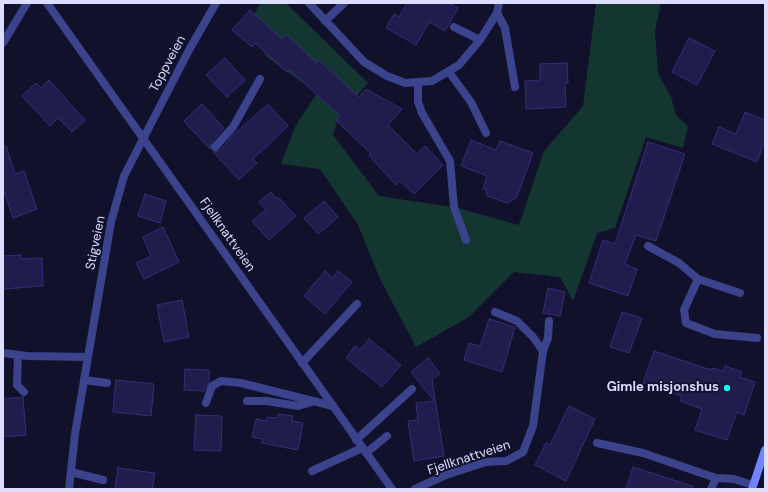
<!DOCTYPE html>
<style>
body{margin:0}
#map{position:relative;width:768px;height:492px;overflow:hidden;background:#12112c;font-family:"DM Sans",sans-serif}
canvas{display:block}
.frame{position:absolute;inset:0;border:4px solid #dcddff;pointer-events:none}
</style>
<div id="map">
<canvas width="768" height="492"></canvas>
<div class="frame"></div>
</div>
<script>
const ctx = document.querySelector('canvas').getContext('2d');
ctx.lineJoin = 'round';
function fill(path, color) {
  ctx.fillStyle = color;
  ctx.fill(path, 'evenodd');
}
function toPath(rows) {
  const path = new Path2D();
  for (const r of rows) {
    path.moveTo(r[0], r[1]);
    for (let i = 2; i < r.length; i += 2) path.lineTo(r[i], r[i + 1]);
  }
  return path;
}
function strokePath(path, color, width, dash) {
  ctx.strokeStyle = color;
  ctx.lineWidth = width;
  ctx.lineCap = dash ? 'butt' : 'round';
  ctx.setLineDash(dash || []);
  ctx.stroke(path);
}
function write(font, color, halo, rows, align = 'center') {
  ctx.font = font + ' "DM Sans",sans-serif';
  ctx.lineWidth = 3.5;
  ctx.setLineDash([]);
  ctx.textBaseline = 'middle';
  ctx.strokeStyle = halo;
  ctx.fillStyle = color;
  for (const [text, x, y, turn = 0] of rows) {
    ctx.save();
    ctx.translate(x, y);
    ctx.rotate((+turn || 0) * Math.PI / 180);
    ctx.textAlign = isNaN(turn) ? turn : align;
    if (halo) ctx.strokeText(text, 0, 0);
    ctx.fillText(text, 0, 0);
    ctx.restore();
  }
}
fill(toPath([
 [264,3,286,3,368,83,339,115,333,135,379,196,458,208,519,225,544,151,583,106,596,3,661,3,655,31,658,73,671,97,676,115,688,126,683,148,646,137,615,228,597,233,573,301,560,277,514,272,469,317,416,347,380,279,358,225,320,169,281,164,295,127,317,93,267,57,248,28,259,5]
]), '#143630');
const building = toPath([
 [407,3,448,3,458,8,445,31,429,22,416,45,386,28,394,14,399,17,407,3],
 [250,10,282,39,286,34,317,63,319,60,359,97,366,89,402,109,388,125,417,154,425,146,443,165,414,194,400,181,396,185,369,156,371,154,336,120,340,116,289,69,287,72,255,43,252,47,232,30,250,10],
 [689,38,715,51,697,85,672,72,689,38],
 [225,58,245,80,227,97,206,75,225,58],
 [567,63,568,83,565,83,566,107,526,109,525,81,540,80,540,64,567,63],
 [49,80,85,120,72,132,58,118,50,126,22,96,36,83,41,88,49,80],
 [202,104,224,128,211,143,210,149,184,121,202,104],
 [268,104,288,126,253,159,257,163,239,180,213,152,219,151,232,136,268,104],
 [745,112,765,120,765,140,757,162,712,144,719,127,736,134,745,112],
 [471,140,496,150,500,141,533,153,517,197,507,203,487,196,486,190,483,189,487,176,461,166,471,140],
 [648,142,685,154,656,241,636,235,625,264,637,269,628,296,589,283,603,240,615,244,648,142],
 [3,146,6,146,15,174,24,171,37,209,13,218,3,188,3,146],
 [271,192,277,199,279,198,296,216,269,240,252,221,266,210,259,202,271,192],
 [145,194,166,201,160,223,138,216,145,194],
 [324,201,338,217,318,234,304,218,324,201],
 [163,227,179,262,144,279,136,263,151,256,143,237,163,227],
 [21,255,21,259,42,258,43,286,3,289,3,256,21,255],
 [325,271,333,278,338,271,352,282,325,314,304,296,325,271],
 [548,288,565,292,560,316,543,313,548,288],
 [182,300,189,337,164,342,157,305,182,300],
 [622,312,642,318,629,353,610,347,622,312],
 [489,319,515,327,502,372,464,360,469,343,480,346,489,319],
 [369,339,401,365,382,387,346,358,355,346,360,350,369,339],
 [654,351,711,370,712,368,723,371,725,366,742,372,740,377,755,382,744,415,737,412,727,440,695,430,702,409,680,401,682,396,643,383,654,351],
 [428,358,440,373,432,380,444,456,414,461,408,421,418,420,416,403,434,401,411,372,428,358],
 [185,369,209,370,209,382,204,391,184,390,185,369],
 [116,380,154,384,151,416,113,412,116,380],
 [23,397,26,435,3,437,3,399,23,397],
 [569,406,595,419,566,481,535,465,546,443,550,445,569,406],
 [278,414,293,416,292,421,303,423,298,450,262,443,262,439,252,437,256,419,266,421,267,417,277,418,278,414],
 [196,415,222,416,221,451,194,450,196,415],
 [633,467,692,486,692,489,626,489,633,467],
 [118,468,155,473,152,489,115,489,118,468]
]);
fill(building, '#201d4d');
strokePath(building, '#332e7a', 1);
strokePath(toPath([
 [497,13,505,28,515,87],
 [325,21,344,3],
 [454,27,480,40],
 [3,43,27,3],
 [449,72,471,102,486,133],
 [418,82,418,102,422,113,450,161,454,207,466,240],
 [215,147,233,127,260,79],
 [648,246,679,263,698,279],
 [740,293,698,279,684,310,686,323,715,334,757,338],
 [495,312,517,321,533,337,543,351,548,338,549,321],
 [18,355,17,385,24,392],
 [302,363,357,304],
 [84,380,107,383],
 [247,401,266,401,298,406,312,402],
 [206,403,212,386,221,381,241,383,333,406],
 [356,440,412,389],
 [597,443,643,453,716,478],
 [366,453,387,436],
 [312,471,362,448],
 [71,472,103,480],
 [711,489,716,478,734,479,753,485]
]), '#3b438c', 8);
strokePath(toPath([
 [47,3,392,489],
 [309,3,364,62,387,76,405,83,432,81,459,65,480,40,497,13,499,3],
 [3,353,27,356,88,357],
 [69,489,75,434,88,357,111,222,124,176,189,50,216,3],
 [415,489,446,475,486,462,506,461,523,452,533,426,543,351]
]), '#3b438c', 8);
strokePath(toPath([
 [752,489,765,450]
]), '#7382ff', 8);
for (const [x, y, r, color] of [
 [727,388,4,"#08fff6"]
]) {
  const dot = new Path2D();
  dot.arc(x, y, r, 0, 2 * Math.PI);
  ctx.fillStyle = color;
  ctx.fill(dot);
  strokePath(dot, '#12112c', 1.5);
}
write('13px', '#dcddff', '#12112c', [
 ["Toppveien",168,64,-62],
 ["Fjellknattveien",227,235,55],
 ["Stigveien",96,243,-79],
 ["Fjellknattveien",469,458,-18]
]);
write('bold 13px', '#dcddff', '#12112c', [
 ["Gimle misjonshus",719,388]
], 'right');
</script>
